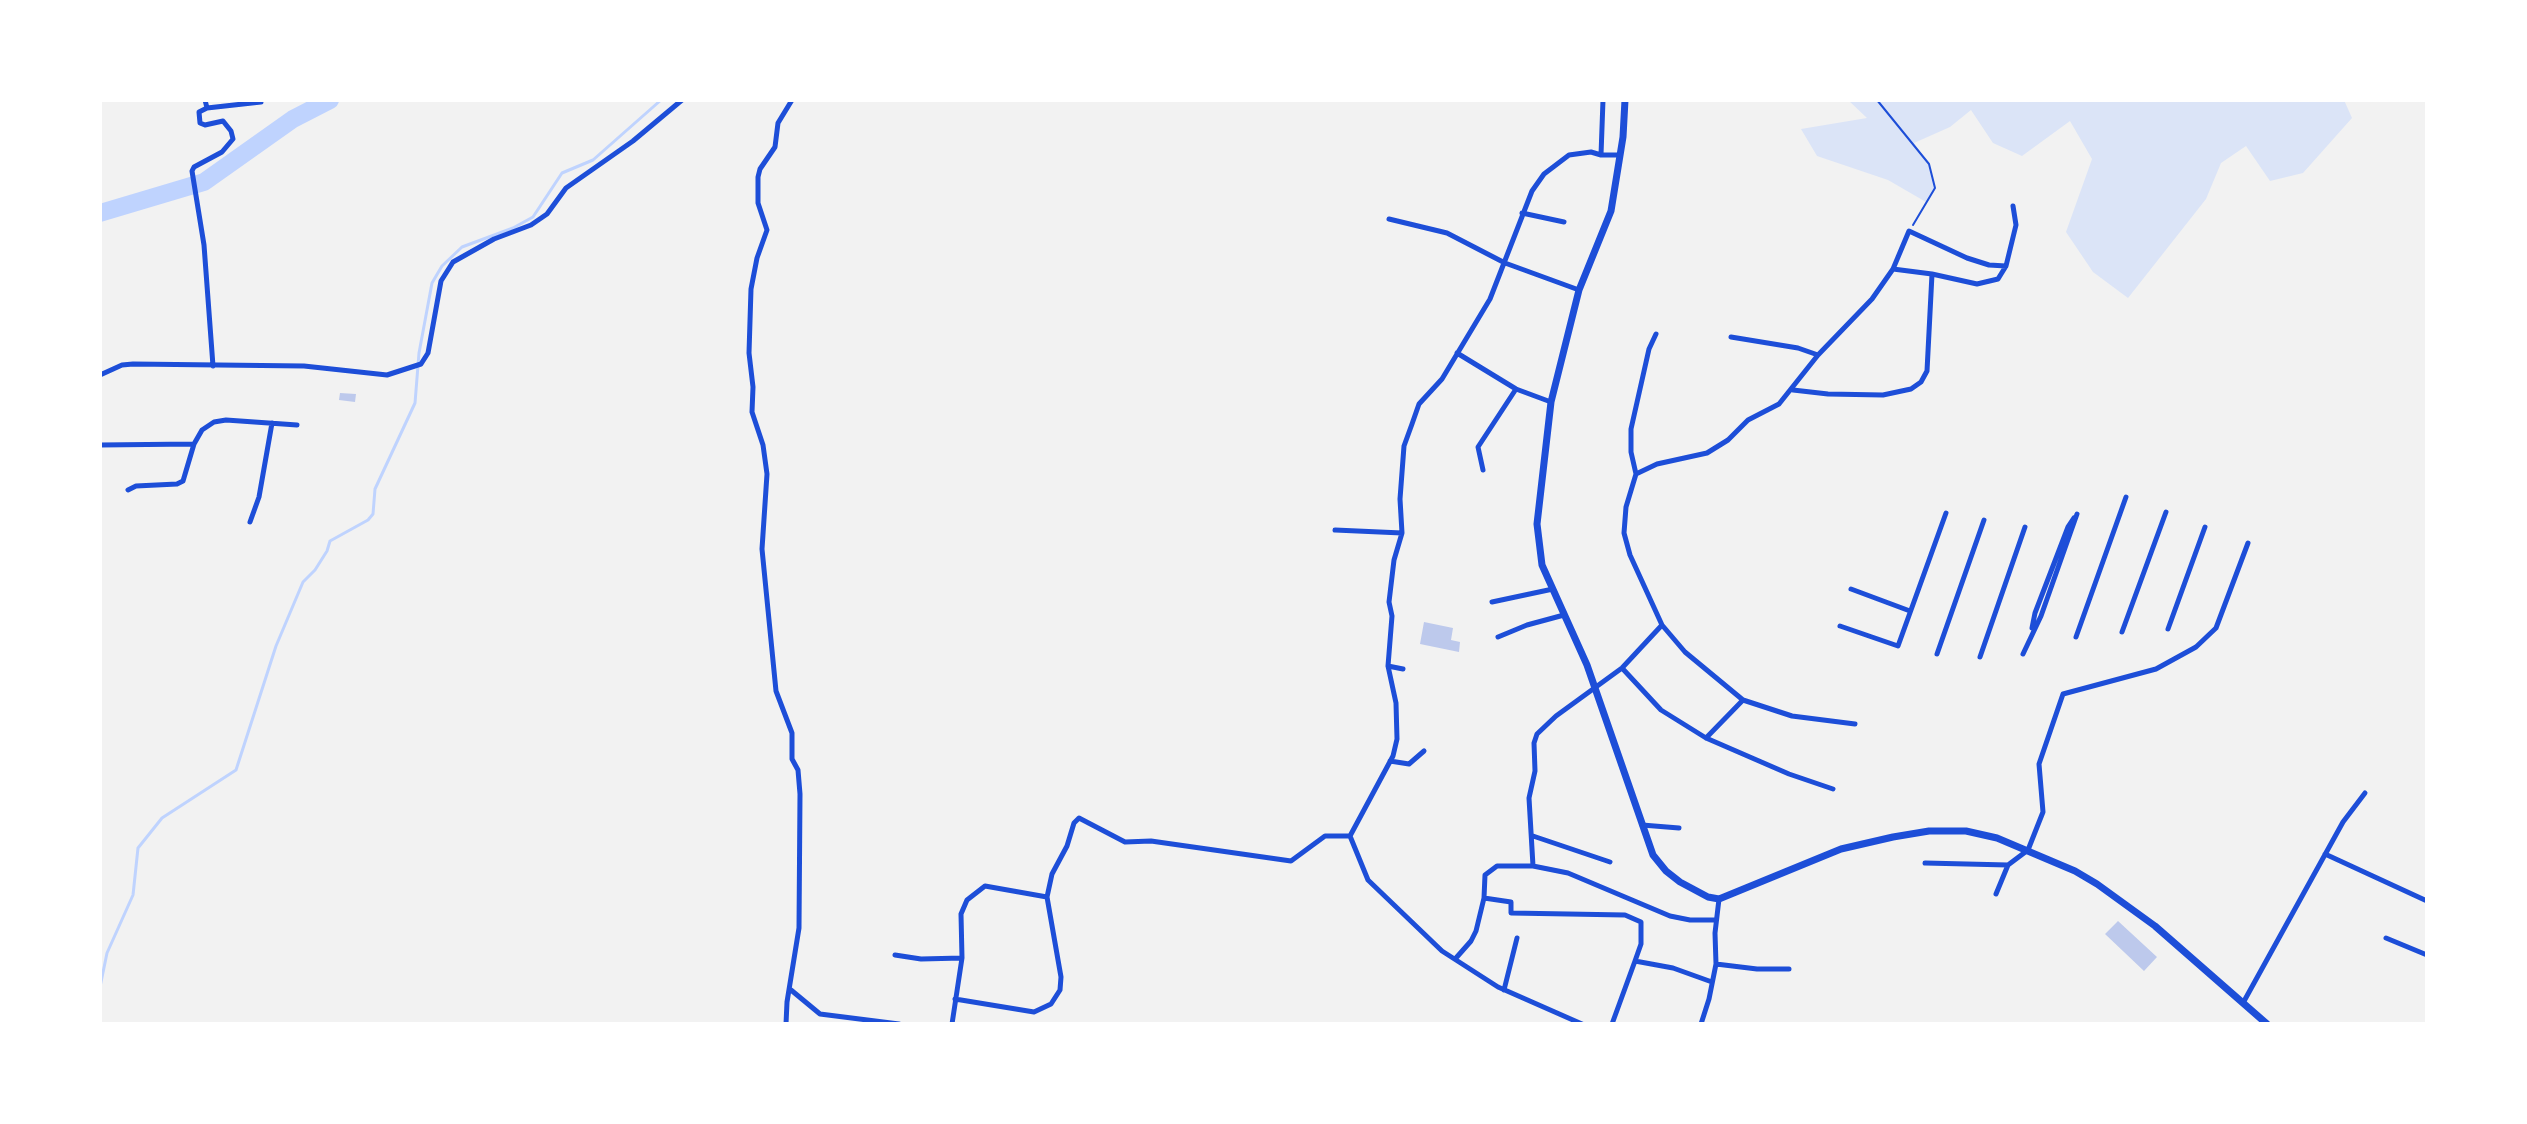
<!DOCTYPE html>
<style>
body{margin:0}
#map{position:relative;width:2527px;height:1124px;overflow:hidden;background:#f2f2f2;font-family:"PT Sans Narrow",sans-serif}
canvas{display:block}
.frame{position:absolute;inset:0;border:102px solid #fff;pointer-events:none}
</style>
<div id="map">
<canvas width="2527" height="1124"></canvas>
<div class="frame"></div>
</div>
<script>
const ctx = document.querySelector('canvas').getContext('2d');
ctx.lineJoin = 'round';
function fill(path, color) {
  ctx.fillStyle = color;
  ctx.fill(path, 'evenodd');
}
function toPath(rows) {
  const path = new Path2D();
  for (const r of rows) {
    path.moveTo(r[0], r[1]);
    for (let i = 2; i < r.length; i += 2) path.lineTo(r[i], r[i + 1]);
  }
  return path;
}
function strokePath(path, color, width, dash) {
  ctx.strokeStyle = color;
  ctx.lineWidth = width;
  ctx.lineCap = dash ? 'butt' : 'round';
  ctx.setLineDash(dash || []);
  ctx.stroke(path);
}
fill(toPath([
 [1848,100,2344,100,2352,118,2303,173,2270,181,2246,146,2221,163,2206,199,2128,298,2093,272,2066,232,2092,159,2070,121,2022,156,1993,143,1971,110,1950,127,1914,143,1929,164,1935,188,1926,202,1888,180,1817,156,1801,129,1867,118]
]), '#dbe4f7');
strokePath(toPath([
 [100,987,107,953,133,895,138,848,162,818,236,770,276,646,303,582,315,570,327,551,330,541,368,520,373,514,375,489,415,403,419,353,432,283,442,266,462,247,513,228,533,217,562,173,593,160,661,100]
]), '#bfd3fe', 3);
strokePath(toPath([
 [100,213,204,182,293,119,330,100]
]), '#bfd3fe', 18);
fill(toPath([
 [340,393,356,394,355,402,339,400],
 [1424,622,1453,628,1451,640,1460,642,1459,652,1420,644],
 [2118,921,2157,957,2144,971,2105,934]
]), '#bdc9ec');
strokePath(toPath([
 [1877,100,1929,164,1935,188,1913,225]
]), '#1d4ed8', 2);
strokePath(toPath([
 [205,100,207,108],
 [1601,155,1619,155],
 [1522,213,1564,222],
 [1389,219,1447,233,1505,263,1579,290],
 [1893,269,1932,274,1977,284,1998,279,2006,266,2016,225,2013,206],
 [1656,334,1649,349,1631,429,1631,452,1636,474,1626,507,1624,533,1630,555,1662,625,1685,652,1743,700,1792,716,1855,724],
 [1731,337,1798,348,1818,355],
 [1457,353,1516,389,1551,402],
 [213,366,204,245,192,171,194,167,222,152,233,139,231,131,223,121,205,125,200,123,199,112,207,108,261,102],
 [100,375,122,365,133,364,304,366,387,375,421,364,428,353,441,281,453,262,494,239,531,225,547,214,566,188,633,141,682,100],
 [1793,390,1828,394,1883,395,1911,389,1921,382,1927,371,1932,274],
 [100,445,194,444,202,430,214,422,226,420,297,425],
 [1483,470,1478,447,1516,389],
 [1636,474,1657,464,1707,453,1728,440,1748,420,1779,404,1818,355,1872,299,1893,269,1909,231,1967,258,1989,265,2006,266],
 [128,490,136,486,177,484,183,481,194,444],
 [250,522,259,497,272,423],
 [1335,530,1402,533],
 [1851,589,1910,611],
 [1492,602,1553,589],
 [1840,626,1898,646,1946,513],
 [2032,628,2035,613,2068,527,2074,518],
 [2168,629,2205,527],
 [2122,632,2166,512],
 [1498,637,1527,625,1564,615],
 [2076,637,2126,497],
 [1937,654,1984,520],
 [2023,654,2041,616,2077,514],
 [1980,657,2025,527],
 [1388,666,1403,669],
 [1622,668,1661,710,1706,738,1789,774,1833,789],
 [1706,738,1743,700],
 [1390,761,1409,764,1424,751],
 [1642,825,1679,828],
 [1533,836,1610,862],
 [2325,854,2427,901],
 [1925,863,2008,865],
 [1533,866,1529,798,1535,771,1534,743,1537,734,1556,716,1622,668,1662,625],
 [1996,894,2008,865,2028,850,2043,812,2039,764,2063,694,2156,669,2196,647,2216,628,2248,543],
 [1484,898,1511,902,1511,913,1625,915,1641,922,1641,944,1635,961],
 [2386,938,2427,955],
 [895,955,921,959,962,958],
 [1456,958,1471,941,1476,931,1484,898,1485,875,1497,866,1533,866,1568,873,1670,916,1690,920,1716,920],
 [1716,964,1757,969,1789,969],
 [791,990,820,1014,899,1024],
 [1504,990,1517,938],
 [955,999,1034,1012,1051,1004,1060,990,1061,977,1047,897,1052,874,1067,846,1074,823,1079,818,1125,842,1151,841,1291,861,1325,836,1350,836],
 [2243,1003,2343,822,2365,793],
 [786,1024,787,1002,799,928,800,794,798,770,792,759,792,733,776,691,762,549,767,474,763,445,752,412,753,387,749,353,751,289,757,258,767,230,758,203,758,177,760,169,775,147,778,123,792,100],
 [952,1024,962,958,961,914,967,900,985,886,1047,897],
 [1582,1024,1498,987,1442,951,1368,880,1350,836,1393,756,1397,739,1396,703,1388,666,1392,616,1389,602,1394,560,1402,533,1400,499,1404,446,1412,424,1419,404,1442,379,1490,299,1532,191,1544,174,1569,155,1591,152,1601,155,1603,100],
 [1612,1024,1635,961,1673,968,1712,982],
 [1701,1024,1709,999,1716,964,1715,933,1719,899]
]), '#1d4ed8', 5);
strokePath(toPath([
 [1625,100,1623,137,1611,211,1579,290,1551,402,1537,524,1542,565,1587,665,1653,855,1666,871,1680,882,1708,897,1719,899,1841,849,1893,837,1929,831,1966,831,1997,838,2075,871,2097,884,2155,926,2267,1024]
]), '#1d4ed8', 7);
</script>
